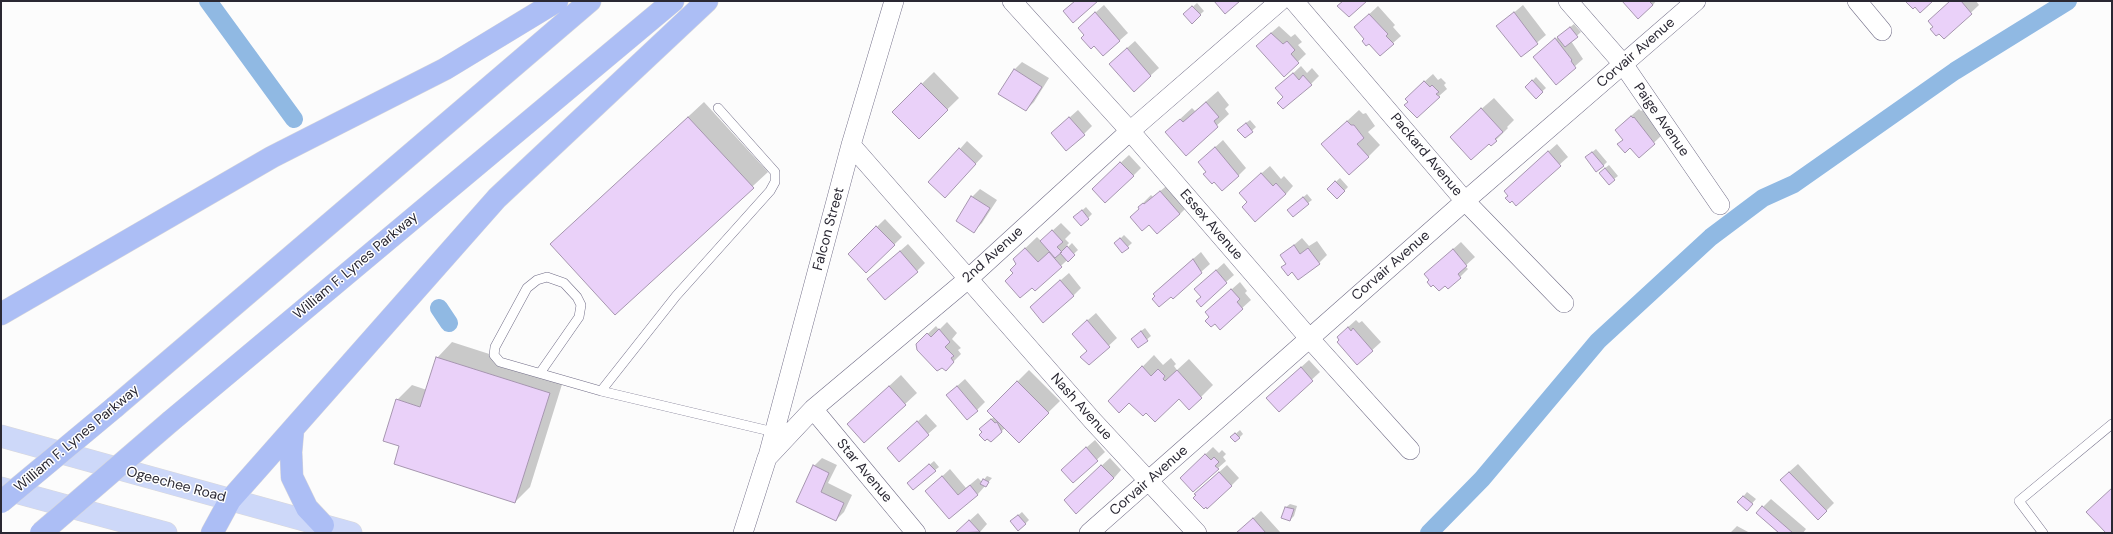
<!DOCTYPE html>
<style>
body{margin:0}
#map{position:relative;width:2113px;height:534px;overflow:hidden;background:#fcfcfc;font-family:"DM Sans",sans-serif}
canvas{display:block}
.frame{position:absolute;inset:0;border:2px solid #2a2833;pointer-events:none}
</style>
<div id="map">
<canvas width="2113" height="534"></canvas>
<div class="frame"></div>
</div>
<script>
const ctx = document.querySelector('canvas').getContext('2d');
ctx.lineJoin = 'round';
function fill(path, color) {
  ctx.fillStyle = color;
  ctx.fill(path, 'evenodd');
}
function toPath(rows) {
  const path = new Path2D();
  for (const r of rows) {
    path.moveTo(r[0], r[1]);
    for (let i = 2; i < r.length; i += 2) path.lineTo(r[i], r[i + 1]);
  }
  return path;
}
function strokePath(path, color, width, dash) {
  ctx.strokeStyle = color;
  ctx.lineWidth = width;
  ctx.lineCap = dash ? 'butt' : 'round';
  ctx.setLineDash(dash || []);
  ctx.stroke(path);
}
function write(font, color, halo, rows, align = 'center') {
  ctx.font = font + ' "DM Sans",sans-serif';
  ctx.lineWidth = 3;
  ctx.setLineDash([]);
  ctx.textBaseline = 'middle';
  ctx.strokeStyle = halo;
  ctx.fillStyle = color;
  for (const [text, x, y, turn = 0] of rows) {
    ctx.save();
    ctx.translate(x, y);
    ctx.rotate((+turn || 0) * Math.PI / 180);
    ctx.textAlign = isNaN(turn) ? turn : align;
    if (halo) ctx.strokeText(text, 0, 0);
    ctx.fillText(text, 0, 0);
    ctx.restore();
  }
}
fill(toPath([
 [1623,1,1656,1,1653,5],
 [1951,1,1976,1,1979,5,1944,38,1934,26],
 [1197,3,1204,11,1192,22,1185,14],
 [1104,5,1128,33,1103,55,1085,35,1087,20],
 [1523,5,1546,35,1521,56,1498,26],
 [1378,6,1395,25,1393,27,1401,36,1393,43,1369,42,1366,39,1363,20],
 [1574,24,1581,32,1571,41,1583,59,1556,83,1534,57],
 [1279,26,1291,37,1295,34,1302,42,1298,45,1306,54,1284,75,1265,38],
 [1135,41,1159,68,1134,90,1118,56],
 [1022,62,1049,78,1034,102,1026,110,1014,70],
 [1301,66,1307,73,1312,68,1319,76,1311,84,1284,97,1285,81],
 [934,72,959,98,919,137,893,112],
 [1433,74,1438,80,1441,78,1446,83,1444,85,1447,89,1439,96,1409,102,1414,91],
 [1536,77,1546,88,1536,97,1526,87],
 [1218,91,1229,105,1225,109,1229,114,1186,154,1166,132,1192,108,1195,111],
 [1494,98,1514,120,1507,127,1508,128,1491,145,1463,125],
 [704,102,768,172,615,314,551,244],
 [1639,109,1641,111,1643,110,1662,135,1639,157,1624,139,1624,122],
 [1078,110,1092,126,1084,134,1052,133],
 [1359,110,1363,114,1366,113,1375,126,1368,132,1380,145,1368,157,1334,133],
 [1250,120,1256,127,1245,137,1242,126],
 [1223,140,1246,168,1238,176,1207,171,1199,162],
 [967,141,983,156,945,197,960,149],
 [1557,144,1568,157,1516,204,1509,196,1513,183],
 [1596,149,1607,162,1603,166,1590,154],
 [1129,155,1141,168,1133,176,1101,181],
 [1609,165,1618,176,1614,179,1604,169],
 [1270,166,1281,179,1284,176,1293,186,1286,194,1248,202,1248,185],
 [1340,178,1348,187,1337,198,1328,189],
 [1169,184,1188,206,1180,214,1139,207,1151,195,1153,197],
 [980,189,997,200,982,223,974,231,972,197],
 [1307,194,1312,200,1308,203,1292,207],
 [1086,207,1092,214,1081,225,1075,217],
 [885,219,902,237,866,272,849,254],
 [1061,223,1071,233,1065,239,1069,243,1066,246,1067,248,1072,243,1078,250,1035,290,1014,273,1017,263,1014,259,1037,237,1041,241],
 [1124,235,1132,243,1122,252,1119,240],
 [1302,238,1309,246,1317,241,1327,255,1319,263,1293,271,1282,267,1286,263,1281,256],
 [1461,242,1475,257,1465,266,1468,269,1460,277,1445,284,1433,283,1433,267],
 [908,244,925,263,917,271,877,271],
 [1201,252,1210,264,1173,297,1162,286],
 [1224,263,1234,275,1226,282,1202,297,1203,282],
 [1069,273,1081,288,1073,296,1039,299],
 [1240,282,1247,291,1245,293,1251,300,1220,328,1206,312],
 [1096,313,1117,338,1089,364,1088,351,1081,326],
 [1356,320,1359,323,1362,321,1381,342,1357,364,1346,329],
 [947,322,957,333,952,339,961,348,958,350,961,354,946,369,917,344,936,326,939,330],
 [1145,328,1151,336,1138,347,1136,335],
 [452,342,564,378,530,487,515,502,401,445,397,400,412,385,427,390,437,358],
 [1154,355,1163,365,1171,358,1176,364,1174,366,1177,370,1189,359,1213,385,1189,409,1179,397,1146,411,1129,402,1109,401],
 [1309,360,1320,372,1279,410,1276,390],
 [1029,370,1060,401,1019,441,1005,428,991,441,984,425,994,417,988,411],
 [901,375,917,393,864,442,848,424],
 [965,379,985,402,977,410,947,395],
 [926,414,937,426,899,460,888,448],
 [1240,430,1243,434,1239,438,1232,437],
 [1095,440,1105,452,1073,482,1070,462],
 [1213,447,1219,453,1222,450,1226,454,1223,457,1226,461,1218,468,1183,476],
 [822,458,837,465,828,483,852,495,844,512,836,520,797,502,814,466],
 [1110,458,1121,470,1114,478,1073,492],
 [934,461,939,467,913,488,912,480],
 [1798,464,1834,503,1818,519,1789,472],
 [1227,465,1239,478,1231,486,1204,486],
 [950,469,966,488,978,478,982,482,987,476,992,478,978,494,949,518,934,484],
 [1747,492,1756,499,1747,509,1739,502],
 [1771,499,1806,529,1803,533,1780,533,1763,507],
 [1290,504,1297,506,1294,516,1290,520,1286,507],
 [1261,511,1280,532,1279,533,1237,533],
 [1022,512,1029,520,1025,524,1015,518],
 [978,513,987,524,980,532,956,533],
 [1737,526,1750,533,1730,533]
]), '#0003');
strokePath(toPath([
 [208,1,294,119],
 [439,308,449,323],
 [1429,533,1482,479,1598,341,1711,237,1763,198,1794,184,1955,71,2068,1]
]), '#90b9e3', 18);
const building = toPath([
 [1075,1,1098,1,1073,23,1063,11,1075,1],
 [1214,1,1240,1,1225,14,1214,1],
 [1343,1,1367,1,1349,17,1337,6,1343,1],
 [1622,1,1649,1,1653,5,1638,19,1622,1],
 [1908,1,1933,1,1920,13,1915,7,1913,9,1906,2,1908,1],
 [1950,1,1961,1,1972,14,1944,39,1939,34,1936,36,1930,29,1933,27,1928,21,1950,1],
 [1192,6,1201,15,1192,24,1183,14,1192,6],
 [1095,12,1120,41,1103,56,1094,46,1091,49,1081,38,1084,35,1078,28,1095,12],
 [1514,12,1538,44,1521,57,1496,26,1514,12],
 [1369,14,1388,34,1386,36,1394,44,1380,56,1369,44,1366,46,1362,41,1364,39,1354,27,1369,14],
 [1570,27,1578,37,1565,47,1557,37,1570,27],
 [1271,33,1283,44,1287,41,1295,50,1291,54,1299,63,1284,77,1256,46,1271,33],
 [1555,38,1572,60,1571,61,1576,68,1556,85,1533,57,1555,38],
 [1127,48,1151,76,1134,92,1109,64,1127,48],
 [1014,69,1042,87,1026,111,998,94,1014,69],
 [1293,73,1299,80,1303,75,1312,85,1283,109,1277,103,1283,97,1275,88,1293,73],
 [1532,80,1543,92,1536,99,1525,87,1532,80],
 [1424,81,1430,87,1432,85,1439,92,1436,94,1440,97,1417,118,1404,105,1408,102,1405,99,1424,81],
 [921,83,948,110,919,139,892,112,921,83],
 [1206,102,1219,117,1214,121,1218,127,1186,156,1165,132,1180,119,1183,122,1206,102],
 [1481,108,1503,132,1495,139,1497,141,1491,146,1489,144,1471,160,1450,137,1481,108],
 [1631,116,1633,118,1634,117,1655,144,1639,158,1630,148,1625,153,1617,144,1623,140,1615,130,1631,116],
 [688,117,754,188,615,315,550,244,688,117],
 [1069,117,1085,135,1066,151,1051,133,1069,117],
 [1347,121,1351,125,1354,125,1364,138,1357,144,1369,157,1349,175,1321,144,1347,121],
 [1246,123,1253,132,1245,138,1237,130,1246,123],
 [1215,147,1239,176,1222,191,1214,182,1212,184,1203,174,1206,172,1198,162,1215,147],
 [959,148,976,164,945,198,928,182,959,148],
 [1548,151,1561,166,1516,206,1512,201,1510,203,1505,198,1508,196,1504,191,1548,151],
 [1592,152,1604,166,1596,172,1585,157,1592,152],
 [1120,162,1134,176,1105,203,1092,189,1120,162],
 [1605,168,1615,180,1609,185,1599,173,1605,168],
 [1261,173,1273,186,1276,183,1286,194,1255,222,1242,207,1247,202,1239,193,1261,173],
 [1335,181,1345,191,1337,199,1327,189,1335,181],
 [1160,191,1180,214,1157,234,1149,225,1142,231,1130,217,1139,209,1138,207,1143,203,1144,204,1160,191],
 [971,196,990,208,974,233,956,221,971,196],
 [1303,197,1309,204,1293,217,1287,210,1303,197],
 [1082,210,1089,219,1081,226,1073,217,1082,210],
 [876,226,895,245,866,273,848,254,876,226],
 [1052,230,1063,242,1057,247,1062,252,1055,258,1040,241,1052,230],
 [1120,238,1129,248,1122,253,1114,243,1120,238],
 [1294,245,1300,254,1308,248,1320,264,1298,280,1292,272,1288,276,1281,267,1286,264,1280,255,1294,245],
 [1067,246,1075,255,1068,262,1060,253,1067,246],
 [1025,248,1038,262,1049,252,1062,267,1035,291,1032,288,1020,298,1005,281,1013,273,1010,270,1016,264,1013,259,1025,248],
 [1453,249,1467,266,1458,274,1461,278,1448,289,1445,286,1439,291,1433,285,1431,287,1427,282,1429,280,1424,274,1453,249],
 [900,251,918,272,885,300,867,279,900,251],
 [1193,259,1202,273,1173,299,1171,297,1159,307,1152,299,1155,296,1153,294,1193,259],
 [1216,270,1227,283,1201,307,1196,301,1201,297,1194,289,1216,270],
 [1060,280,1074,296,1043,323,1030,307,1060,280],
 [1231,289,1240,299,1237,302,1243,309,1220,330,1215,324,1211,327,1205,321,1209,317,1205,312,1231,289],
 [1087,320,1110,347,1089,365,1080,357,1087,351,1072,334,1087,320],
 [1348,327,1351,331,1353,328,1373,351,1357,365,1337,342,1339,340,1337,337,1348,327],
 [939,329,950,342,945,347,954,356,951,358,954,362,946,371,942,368,937,371,917,350,916,344,927,333,931,337,939,329],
 [1141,331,1148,341,1138,348,1131,339,1141,331],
 [436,357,550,393,515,503,394,464,399,446,383,441,396,399,420,407,436,357],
 [1142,366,1151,376,1158,369,1165,376,1163,379,1165,381,1177,370,1202,398,1189,410,1179,399,1155,422,1146,413,1143,416,1129,403,1119,413,1108,401,1142,366],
 [1301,367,1313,381,1279,412,1266,398,1301,367],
 [1017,381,1049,413,1019,443,987,411,1017,381],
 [889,386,906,405,864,443,847,424,889,386],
 [957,386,978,411,967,420,946,395,957,386],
 [991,419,995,423,997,422,1002,432,991,442,987,439,985,441,979,435,982,432,979,429,991,419],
 [917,421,929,435,899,462,887,448,917,421],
 [1235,433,1240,438,1235,442,1230,437,1235,433],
 [1086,447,1098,461,1073,483,1061,470,1086,447],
 [1205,454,1211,460,1214,457,1219,462,1215,466,1219,469,1193,492,1180,478,1205,454],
 [929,464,936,471,913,490,907,483,929,464],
 [813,465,829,473,821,492,844,503,836,521,796,502,813,465],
 [1101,465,1114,478,1076,514,1064,500,1101,465],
 [1219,472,1232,486,1207,509,1206,507,1204,509,1193,498,1196,495,1194,494,1219,472],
 [1789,472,1827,511,1818,520,1780,480,1789,472],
 [942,476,958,495,970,485,978,495,949,519,925,491,942,476],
 [983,479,989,482,986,487,980,484,983,479],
 [2112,488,2112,533,2106,533,2086,512,2112,488],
 [1743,496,1753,504,1747,511,1737,502,1743,496],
 [1762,506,1793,533,1779,533,1756,513,1762,506],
 [1285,507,1294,509,1290,521,1281,518,1285,507],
 [1018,515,1026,524,1018,531,1010,521,1018,515],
 [1253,518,1266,533,1236,533,1253,518],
 [969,520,980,532,955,533,969,520]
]);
fill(building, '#ead1f9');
strokePath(building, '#a696af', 1);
const lane = toPath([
 [718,108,775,172,775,182,770,191,676,296,601,391,774,432],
 [540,373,579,317,581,305,577,297,564,283,547,277,537,280,527,288,495,347,494,355,500,362,601,391],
 [2043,533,2019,501,2112,424]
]);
const street = toPath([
 [1012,1,1130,131,1309,338,1410,450],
 [1294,1,1465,201,1564,303],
 [1568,1,1623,64,1720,205],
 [1857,1,1882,31],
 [851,145,1092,420,1197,533],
 [813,409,916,533],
 [768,456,851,145,894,1],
 [743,533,767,458,813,409,968,279,1130,131,1280,1],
 [1089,533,1465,201,1696,1]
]);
const primary = toPath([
 [1,436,351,533],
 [1,488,166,533]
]);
const highway = toPath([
 [1,314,272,157,445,69,557,1],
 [115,407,590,1],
 [171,421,673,1],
 [293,429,291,452,292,477,307,508,323,525],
 [212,533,230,500,497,198,707,1]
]);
strokePath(lane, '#716d87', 10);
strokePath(street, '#716d87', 20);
strokePath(primary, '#d9d8da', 23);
strokePath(highway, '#d9d8da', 23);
strokePath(lane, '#fff', 9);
strokePath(street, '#fff', 19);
strokePath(primary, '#cdd8f9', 22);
strokePath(highway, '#acbef5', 22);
const highwayBridge = toPath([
 [1,502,115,407],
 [41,533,171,421]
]);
strokePath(highwayBridge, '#d9d8da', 23, []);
strokePath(highwayBridge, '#acbef5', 22);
write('14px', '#2a2833', '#fff', [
 ["Corvair Avenue",1636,53,-41],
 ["Paige Avenue",1661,120,55],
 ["Packard Avenue",1426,155,50],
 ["Essex Avenue",1211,225,49],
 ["Falcon Street",829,229,-75],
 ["2nd Avenue",993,255,-42],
 ["William F. Lynes Parkway",356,266,-40],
 ["Corvair Avenue",1391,266,-41],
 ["Nash Avenue",1081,407,48],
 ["William F. Lynes Parkway",77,439,-40],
 ["Star Avenue",864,471,50],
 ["Corvair Avenue",1149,481,-41],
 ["Ogeechee Road",176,485,15]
]);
</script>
